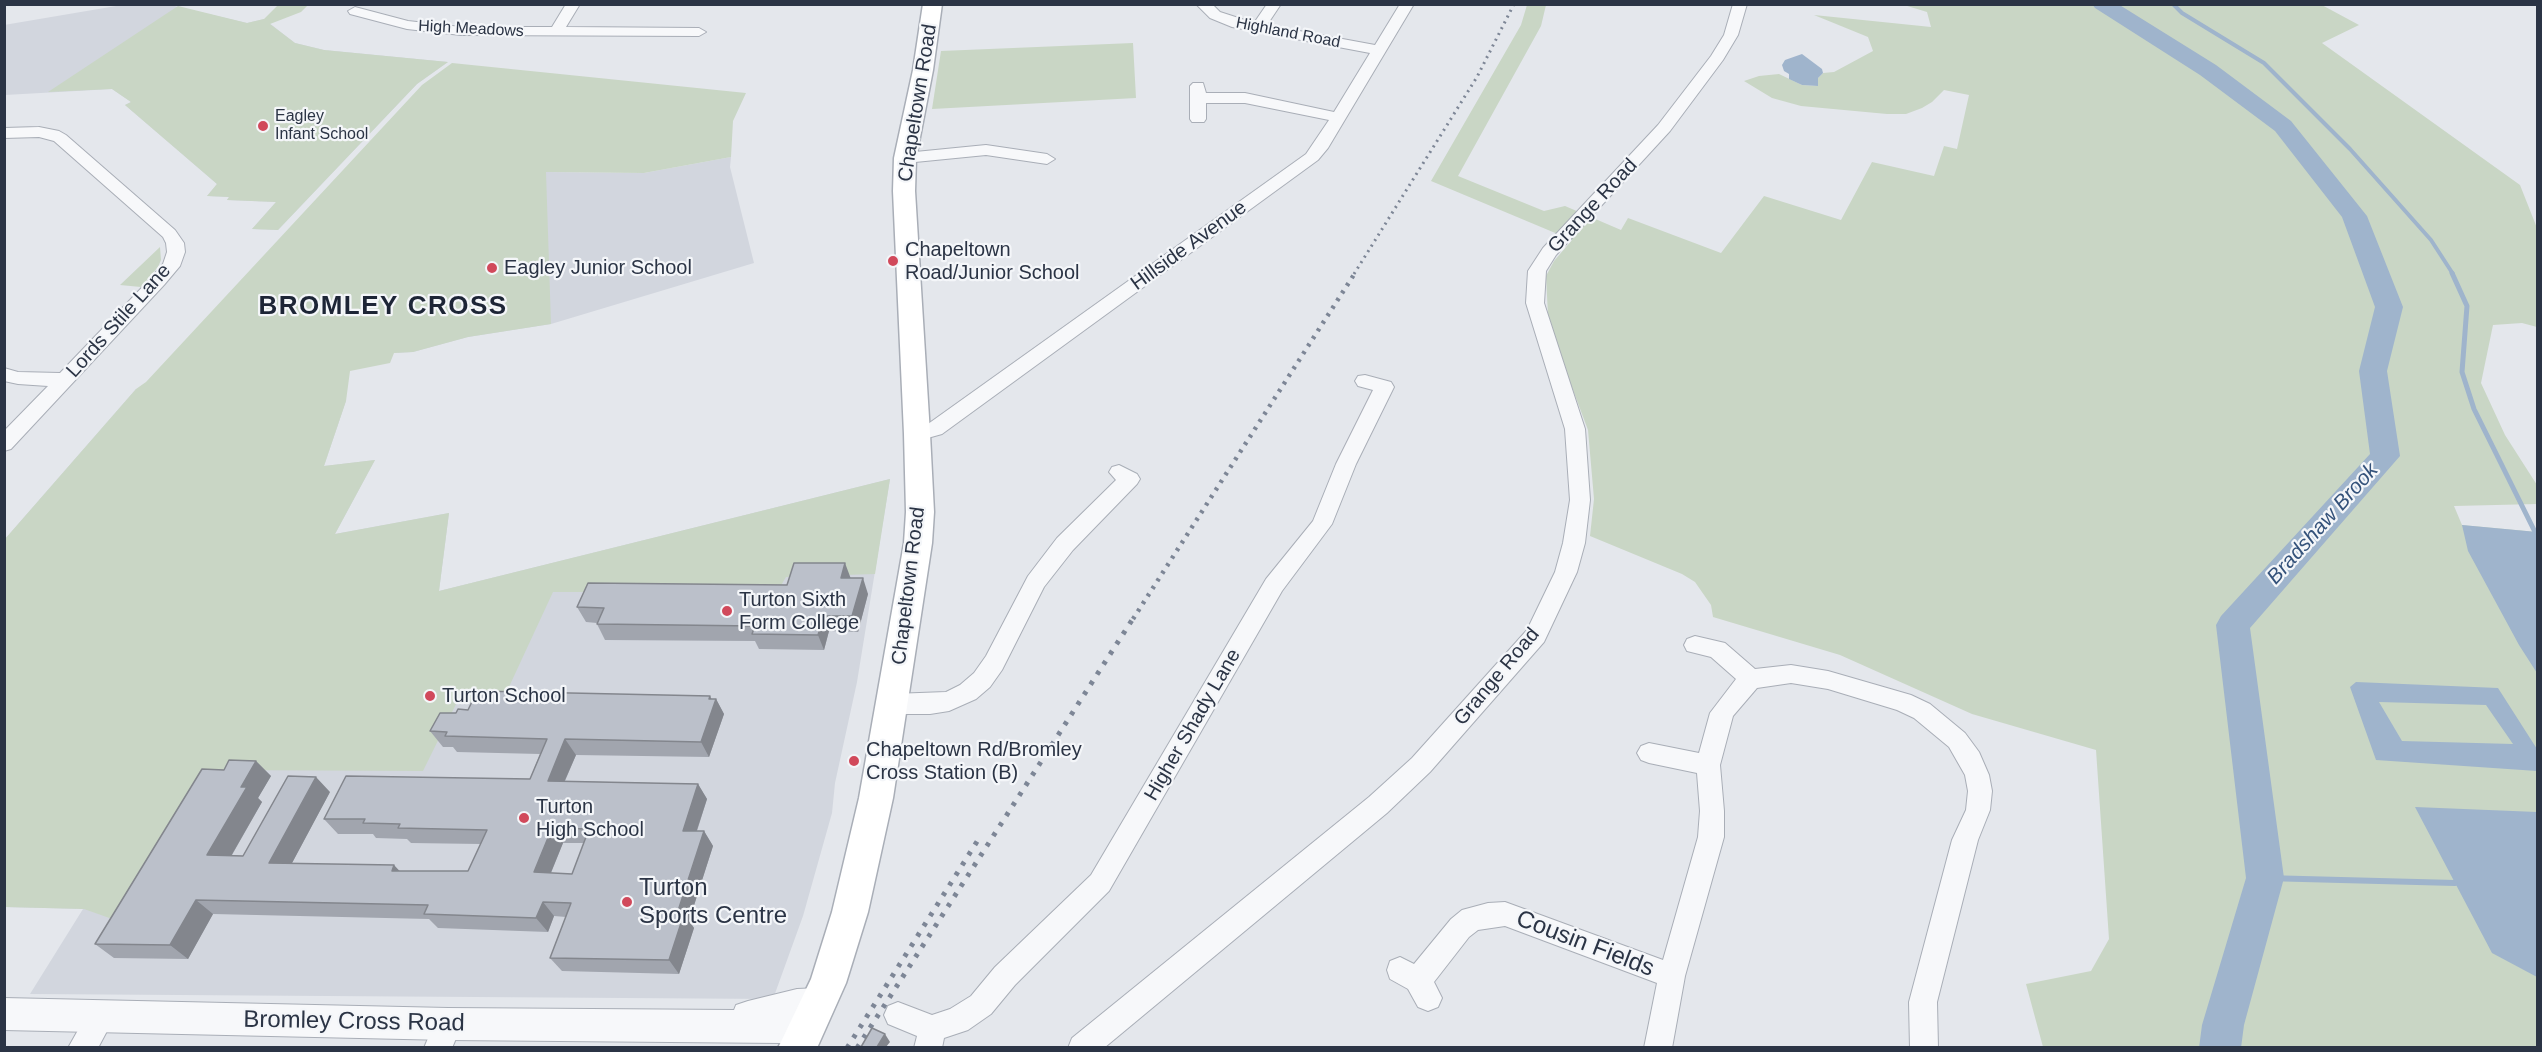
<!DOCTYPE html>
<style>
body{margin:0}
#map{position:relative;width:2542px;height:1052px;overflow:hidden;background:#e4e7ec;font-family:Arial,sans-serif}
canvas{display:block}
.frame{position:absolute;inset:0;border:6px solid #2b3445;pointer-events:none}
</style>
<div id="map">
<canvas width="2542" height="1052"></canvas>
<div class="frame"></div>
</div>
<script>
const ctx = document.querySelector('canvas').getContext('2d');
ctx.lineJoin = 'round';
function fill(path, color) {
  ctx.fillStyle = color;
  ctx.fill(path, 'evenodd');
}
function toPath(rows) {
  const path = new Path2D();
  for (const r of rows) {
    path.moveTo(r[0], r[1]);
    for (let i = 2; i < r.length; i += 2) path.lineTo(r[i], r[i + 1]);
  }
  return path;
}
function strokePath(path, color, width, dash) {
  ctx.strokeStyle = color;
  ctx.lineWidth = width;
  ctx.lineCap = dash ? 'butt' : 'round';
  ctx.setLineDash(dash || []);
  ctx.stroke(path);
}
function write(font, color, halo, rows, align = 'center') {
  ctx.font = font + ' Arial,sans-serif';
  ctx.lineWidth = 4.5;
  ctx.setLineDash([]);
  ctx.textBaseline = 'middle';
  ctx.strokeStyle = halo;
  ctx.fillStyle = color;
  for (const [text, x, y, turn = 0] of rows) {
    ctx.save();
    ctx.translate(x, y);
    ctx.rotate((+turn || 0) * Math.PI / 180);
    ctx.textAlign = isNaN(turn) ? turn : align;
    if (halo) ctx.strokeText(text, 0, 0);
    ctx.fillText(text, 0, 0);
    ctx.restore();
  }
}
fill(toPath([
 [122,5,170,5,247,23,264,19,295,43,324,50,448,62,417,84,278,230,252,229,276,202,227,200,229,197,207,196,217,184,125,105,131,102,112,89,5,95,4,25],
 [731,157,730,167,754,263,551,324,468,337,413,352,394,353,546,172,644,173],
 [321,375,346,401,324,466,375,460,335,534,449,513,439,591,890,479,857,682,835,783,832,813,803,916,773,999,30,994,83,909,5,907,5,539,136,389]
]), '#d2d6de');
fill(toPath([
 [2320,4,2359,25,2322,43,2520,185,2537,228,2537,327,2522,323,2493,325,2481,383,2505,435,2537,485,2537,504,2454,506,2462,525,2537,532,2537,1047,2043,1047,2026,984,2091,971,2109,939,2096,750,1972,714,1840,655,1713,617,1711,605,1695,582,1682,574,1590,536,1594,499,1588,430,1552,334,1548,315,1546,276,1554,261,1572,240,1431,181,1521,25,1527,5,1546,5,1541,26,1458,176,1544,211,1565,206,1621,230,1628,218,1721,253,1764,196,1841,220,1872,162,1934,176,1944,146,1957,149,1969,95,1944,90,1932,102,1922,108,1906,114,1887,114,1801,106,1772,98,1744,81,1759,76,1779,74,1802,85,1818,86,1818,78,1823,73,1834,72,1873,51,1868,37,1814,15,1931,27,1927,12,1904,5],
 [278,5,308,5,301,12,270,24,295,43,324,50,448,62,417,84,278,230,252,229,276,202,227,200,229,197,207,196,217,184,125,105,131,102,112,89,48,92,178,6,247,23,264,19],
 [1133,43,1136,98,932,109,941,51],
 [452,63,746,93,733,121,731,157,644,173,546,172,551,324,468,337,413,352,394,353,390,363,350,371,346,401,324,466,375,460,335,534,449,513,439,591,890,479,875,574,786,577,777,592,553,592,502,702,457,702,423,771,206,770,115,920,84,909,5,907,5,539,136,389,146,382,422,85],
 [160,247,161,260,158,267,141,287,120,285]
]), '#c9d6c5');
fill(toPath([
 [1802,54,1822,69,1823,73,1818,78,1818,86,1802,85,1789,79,1789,74,1784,71,1782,65,1785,60],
 [2462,525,2537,532,2537,673,2519,645,2468,551],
 [2356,682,2498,688,2537,749,2537,771,2376,760,2350,687],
 [2379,702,2486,705,2513,744,2402,741],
 [2415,807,2537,812,2537,977,2492,953]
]), '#9fb4cc');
strokePath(toPath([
 [2173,4,2182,13,2264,63,2350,149,2431,240,2453,274]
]), '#9fb4cc', 4);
strokePath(toPath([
 [2452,273,2467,306,2462,372,2474,409,2535,532]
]), '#9fb4cc', 5);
strokePath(toPath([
 [2265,878,2455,883]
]), '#9fb4cc', 6);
fill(toPath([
 [2092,4,2118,4,2216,65,2291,121,2367,216,2403,307,2387,371,2400,456,2250,628,2284,878,2244,1025,2241,1048,2199,1048,2202,1025,2246,878,2216,625,2221,616,2370,454,2359,371,2375,307,2342,217,2275,131,2200,75,2095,8,2092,4]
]), '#9fb4cc');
const minor = toPath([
 [566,4,580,4,566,27,699,28,706,32,699,36,461,35,407,29,350,14,348,11,355,7,408,21,461,27,552,27,566,4],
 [1196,4,1212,4,1220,12,1254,23,1267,4,1281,4,1267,25,1375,45,1400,4,1414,4,1328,148,1318,160,942,434,917,441,910,439,907,434,910,429,928,424,1306,154,1329,120,1245,103,1206,103,1206,119,1204,122,1192,122,1190,119,1190,86,1193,83,1203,83,1206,93,1245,93,1334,112,1370,53,1232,27,1210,18,1196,4],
 [1733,4,1747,4,1738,35,1723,60,1670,131,1556,255,1546,271,1544,303,1585,429,1590,500,1585,543,1577,572,1544,642,1430,772,1387,813,1104,1048,1068,1048,1072,1038,1369,797,1412,758,1527,630,1555,572,1563,543,1570,500,1565,429,1526,303,1528,271,1543,248,1658,125,1711,56,1724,35,1733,4],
 [39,127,59,131,66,135,175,230,184,243,185,252,180,266,164,285,11,449,4,451,4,431,48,386,18,384,4,381,4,368,18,372,60,373,152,277,163,264,167,252,166,243,163,237,54,141,39,137,4,138,4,128,39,127],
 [986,145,1047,154,1055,159,1047,164,986,155,905,163,897,158,905,153,986,145],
 [1365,375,1391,382,1394,387,1356,464,1332,524,1282,591,1109,891,1015,985,991,1014,968,1030,944,1038,942,1048,914,1048,917,1036,888,1024,884,1015,888,1006,898,1002,932,1015,950,1009,971,996,995,967,1091,875,1266,579,1313,521,1336,464,1373,390,1358,386,1355,381,1358,376,1365,375],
 [1119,465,1137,474,1140,479,1137,484,1073,550,1044,587,1002,670,990,687,976,699,949,711,930,714,893,714,885,711,881,704,885,697,893,694,946,692,960,685,974,673,986,656,1028,576,1057,538,1116,480,1109,472,1112,467,1119,465],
 [1695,636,1725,643,1755,669,1791,665,1828,671,1911,695,1930,704,1965,733,1979,752,1989,775,1992,791,1990,810,1978,840,1937,1002,1938,1048,1910,1048,1909,1002,1952,840,1966,810,1968,791,1965,775,1949,747,1914,718,1897,710,1828,689,1791,683,1757,688,1733,716,1720,765,1724,811,1724,837,1685,976,1672,1048,1644,1048,1657,983,1505,926,1478,930,1469,937,1434,982,1442,998,1438,1007,1428,1011,1418,1007,1408,989,1390,979,1387,970,1390,961,1400,957,1414,964,1451,919,1462,910,1488,903,1505,902,1663,960,1698,837,1700,811,1697,773,1649,763,1641,760,1637,753,1641,746,1649,743,1699,753,1710,713,1736,679,1711,657,1687,651,1684,645,1687,639,1695,636],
 [101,1003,111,1007,115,1016,98,1048,68,1048,91,1007,101,1003],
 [448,1011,458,1014,462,1024,452,1048,424,1048,438,1014,448,1011]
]);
const tertiary = toPath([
 [819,988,831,993,836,1004,831,1015,817,1020,823,1032,818,1044,808,1048,781,1043,448,1040,4,1030,4,998,448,1008,734,1010,736,1005,748,1001,797,989,819,988]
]);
const secondary = toPath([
 [923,4,942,4,933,70,916,158,915,191,930,434,934,512,932,543,893,798,868,912,846,983,817,1048,778,1048,811,979,832,912,859,798,904,543,906,512,904,434,893,191,894,158,913,70,923,4]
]);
strokePath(minor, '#a9aeb7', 2);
strokePath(tertiary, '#a9aeb7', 2);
strokePath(secondary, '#a9aeb7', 3);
fill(minor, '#f7f8fa');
fill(tertiary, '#f7f8fa');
fill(secondary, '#fff');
strokePath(toPath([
 [1354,274,1477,77,1514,4]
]), '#7d8696', 3, [2, 4.5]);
strokePath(toPath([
 [1133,619,1355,273]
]), '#7d8696', 4.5, [3, 6]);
strokePath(toPath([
 [847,1048,978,840],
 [857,1048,1134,617]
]), '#7d8696', 5, [4, 8]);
fill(toPath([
 [851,578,868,594,858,632,829,631,824,650,759,649,755,641,605,640,597,624,597,623,586,622,577,607],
 [716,699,724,714,709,757,576,755,565,781,698,784,707,799,697,831,704,831,713,846,689,921,694,928,679,974,562,971,550,958,566,917,554,916,548,932,438,928,429,919,213,914,188,959,114,958,95,944,224,770,256,761,271,776,258,798,262,802,232,855,243,856,330,792,292,863,399,871,468,871,481,844,411,843,407,839,376,838,373,834,338,834,324,819,530,779,540,754,457,752,453,747,443,747,430,731,456,713,468,710],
 [563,843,584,843,572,874,551,873]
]), '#a1a5ae');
fill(toPath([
 [845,563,851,579,841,578],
 [863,578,868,594,858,632,852,616],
 [824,616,829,631,824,650,818,635],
 [710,696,714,704,716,699,724,714,709,757,701,742],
 [565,739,576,755,558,796,548,781],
 [256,761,271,776,258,798,262,802,223,870,207,855,241,787],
 [316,777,330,792,284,878,269,863],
 [698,784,707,799,692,845,683,831],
 [552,828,563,843,545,887,534,872],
 [704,831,713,846,689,921,694,928,679,974,669,960,677,914],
 [394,865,408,880,392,871],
 [196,900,213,914,188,959,170,945],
 [543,902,554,916,548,932,536,918],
 [885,1034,890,1042,886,1047,877,1047]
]), '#83868d');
const building = toPath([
 [794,563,845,563,841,578,863,578,852,616,824,616,818,635,752,634,755,626,597,624,604,608,577,607,588,583,787,585,794,563],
 [477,691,710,696,709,699,716,699,701,742,565,739,548,781,698,784,683,831,704,831,677,914,684,914,669,960,550,958,571,903,543,902,536,918,424,914,428,905,196,900,170,945,95,944,202,769,224,770,229,760,256,761,241,787,247,787,207,855,243,856,288,776,316,777,269,863,394,865,392,871,468,871,487,830,398,828,400,824,363,823,365,819,324,819,346,776,530,779,547,739,445,736,447,732,430,731,440,713,456,713,458,709,468,710,477,691],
 [552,828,589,829,572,874,534,872,552,828],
 [872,1028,885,1034,877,1047,861,1047,872,1028]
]);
fill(building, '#bbc0ca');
strokePath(building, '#83868d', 1.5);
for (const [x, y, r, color] of [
 [263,126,6,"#d1495b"],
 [893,261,6,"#d1495b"],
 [492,268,6,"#d1495b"],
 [727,611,6,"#d1495b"],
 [430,696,6,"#d1495b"],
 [854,761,6,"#d1495b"],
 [524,818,6,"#d1495b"],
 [627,902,6,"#d1495b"]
]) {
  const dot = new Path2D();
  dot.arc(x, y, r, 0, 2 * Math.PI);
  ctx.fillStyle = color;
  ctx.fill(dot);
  strokePath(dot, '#f4f6f9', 2);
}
write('16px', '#2b3445', '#f4f6f9', [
 ["High Meadows",471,29,3],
 ["Highland Road",1288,33,11]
]);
write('16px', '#2b3445', '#f4f6f9', [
 ["Eagley",275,117],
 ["Infant School",275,135]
], 'left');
write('20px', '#2b3445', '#f4f6f9', [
 ["Chapeltown Road",918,103,-81],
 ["Grange Road",1593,206,-47],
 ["Hillside Avenue",1189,246,-36],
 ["Lords Stile Lane",119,321,-48],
 ["Chapeltown Road",909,586,-83],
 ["Grange Road",1497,677,-50],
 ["Higher Shady Lane",1193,725,-60]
]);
write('20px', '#2b3445', '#f4f6f9', [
 ["Chapeltown",905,250],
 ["Road/Junior School",905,273],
 ["Eagley Junior School",504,268],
 ["Turton Sixth",739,600],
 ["Form College",739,623],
 ["Turton School",442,696],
 ["Chapeltown Rd/Bromley",866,750],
 ["Cross Station (B)",866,773],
 ["Turton",536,807],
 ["High School",536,830]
], 'left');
write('italic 21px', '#34527a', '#f4f6f9', [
 ["Bradshaw Brook",2323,524,-48]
]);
write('24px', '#2b3445', '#f4f6f9', [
 ["Turton",639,888],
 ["Sports Centre",639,916]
], 'left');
write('24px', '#2b3445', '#f4f6f9', [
 ["Cousin Fields",1585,944,21],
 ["Bromley Cross Road",354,1022,1]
]);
ctx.letterSpacing = '1.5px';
write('bold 26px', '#1d2536', '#f4f6f9', [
 ["BROMLEY CROSS",383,307]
]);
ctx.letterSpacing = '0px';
</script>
